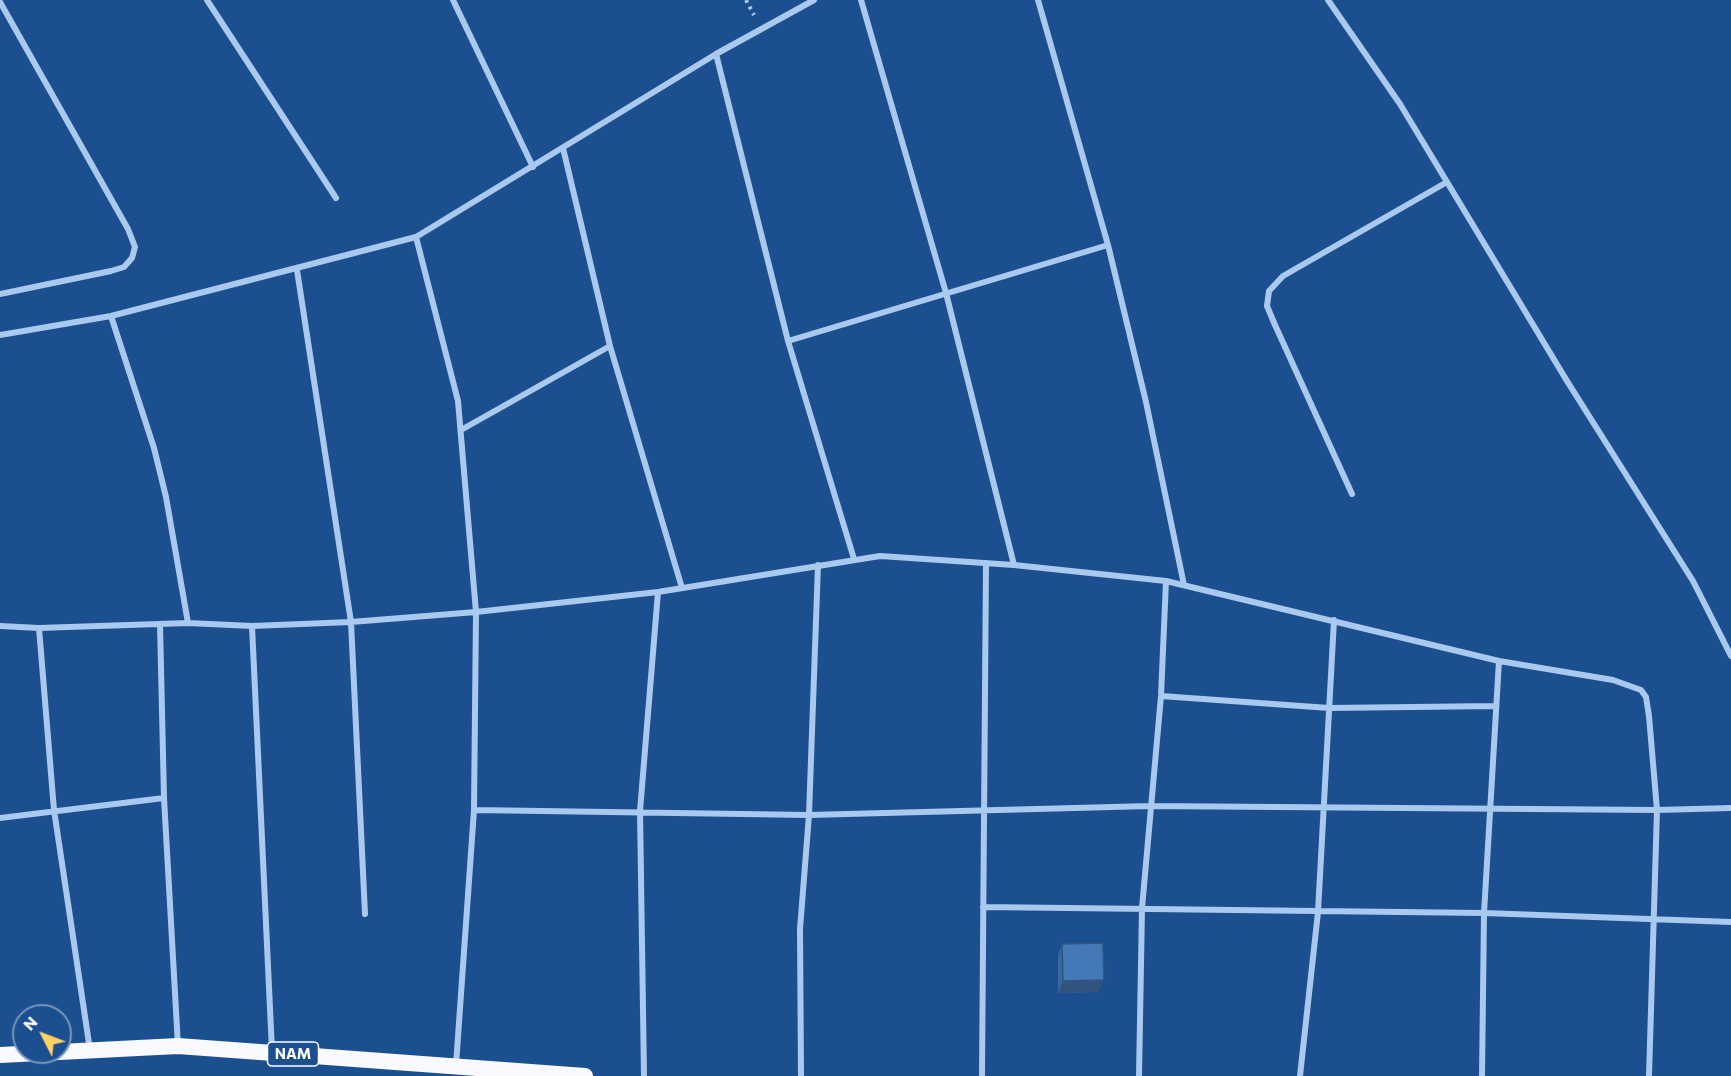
<!DOCTYPE html>
<style>
body{margin:0}
#map{position:relative;width:1731px;height:1076px;overflow:hidden;background:#1b4f8f;font-family:Commissioner,sans-serif}
canvas{display:block}
.north{position:absolute;left:12px;top:1004px;width:60px;height:60px;box-sizing:border-box;background:#1b4f8f;border:2px solid #7695bc;border-radius:50%;rotate:312deg;font-size:16px;font-weight:700;line-height:24px;text-align:center;color:#fff}
.north::after{content:'';display:block;margin:auto;width:21px;height:27px;background:#ffd166;clip-path:polygon(50% 0,100% 100%,50% 72%,0 100%)}
</style>
<div id="map">
<canvas width="1731" height="1076"></canvas>
<div class="north">N</div>
</div>
<script>
const ctx = document.querySelector('canvas').getContext('2d');
ctx.lineJoin = 'round';
function toPath(rows) {
  const path = new Path2D();
  for (const r of rows) {
    path.moveTo(r[0], r[1]);
    for (let i = 2; i < r.length; i += 2) path.lineTo(r[i], r[i + 1]);
  }
  return path;
}
function strokePath(path, color, width, dash) {
  ctx.strokeStyle = color;
  ctx.lineWidth = width;
  ctx.lineCap = dash ? 'butt' : 'round';
  ctx.setLineDash(dash || []);
  ctx.stroke(path);
}
function fill(path, color) {
  ctx.fillStyle = color;
  ctx.fill(path, 'evenodd');
}
function write(font, color, halo, rows, align = 'center') {
  ctx.font = font + ' Commissioner,sans-serif';
  ctx.lineWidth = 5;
  ctx.setLineDash([]);
  ctx.textBaseline = 'middle';
  ctx.strokeStyle = halo;
  ctx.fillStyle = color;
  for (const [text, x, y, turn = 0] of rows) {
    ctx.save();
    ctx.translate(x, y);
    ctx.rotate((+turn || 0) * Math.PI / 180);
    ctx.textAlign = isNaN(turn) ? turn : align;
    if (halo) ctx.strokeText(text, 0, 0);
    ctx.fillText(text, 0, 0);
    ctx.restore();
  }
}
strokePath(toPath([
 [746,0,754,15]
]), '#a9c9ee', 4, [3, 4.5]);
strokePath(toPath([
 [207,0,336,198],
 [453,0,533,167],
 [861,0,946,293,1014,565],
 [1038,0,1108,245,1146,402,1184,585],
 [1328,0,1400,104,1567,381,1693,581,1731,656],
 [0,2,128,229,135,247,132,258,124,267,111,271,0,294],
 [716,54,788,341,854,559],
 [563,148,610,346,682,588],
 [416,237,458,401,476,612,474,810,456,1065],
 [297,270,351,622,365,914],
 [111,316,154,448,166,497,188,623],
 [0,335,111,316,416,237,716,54,814,0],
 [788,341,1108,245],
 [461,430,610,346],
 [1352,494,1275,325,1267,306,1269,291,1283,276,1447,182],
 [160,624,164,798,178,1046],
 [0,626,39,628,188,623,252,626,351,622,476,612,658,592,880,556,1014,565,1166,581,1499,661,1613,680,1641,690,1646,697,1649,716,1657,810,1649,1076],
 [252,626,272,1051],
 [39,628,54,810,90,1050],
 [1161,696,1329,708,1496,706],
 [474,810,809,815,1150,806,1657,810,1731,808],
 [0,818,164,798],
 [983,907,1484,913,1731,922],
 [644,1076,640,811,658,592],
 [801,1076,800,929,809,815,818,565],
 [982,1076,986,563],
 [1139,1076,1142,908,1161,696,1166,581],
 [1300,1076,1318,912,1334,620],
 [1482,1076,1484,913,1499,661]
]), '#a9c9ee', 6);
strokePath(toPath([
 [0,1055,178,1046,585,1076]
]), '#f8faff', 16);
fill(toPath([
 [1062,944,1099,992,1058,993,1058,956]
]), '#3a679d');
fill(toPath([
 [1104,980,1099,992,1058,993,1063,981]
]), '#305480');
const building = toPath([
 [1103,943,1104,980,1063,981,1062,944,1103,943]
]);
fill(building, '#4478b7');
strokePath(building, '#305480', 1.5);
for (const [x, y, w] of [
 [293,1054,51]
]) {
  const box = new Path2D();
  box.roundRect(x - w / 2, y - 12, w, 24, 4.5);
  ctx.fillStyle = '#1b4f8f';
  ctx.fill(box);
  strokePath(box, '#fff', 1.5);
}
write('bold 15px', '#fff', null, [
 ["NAM",293,1054]
]);
</script>
